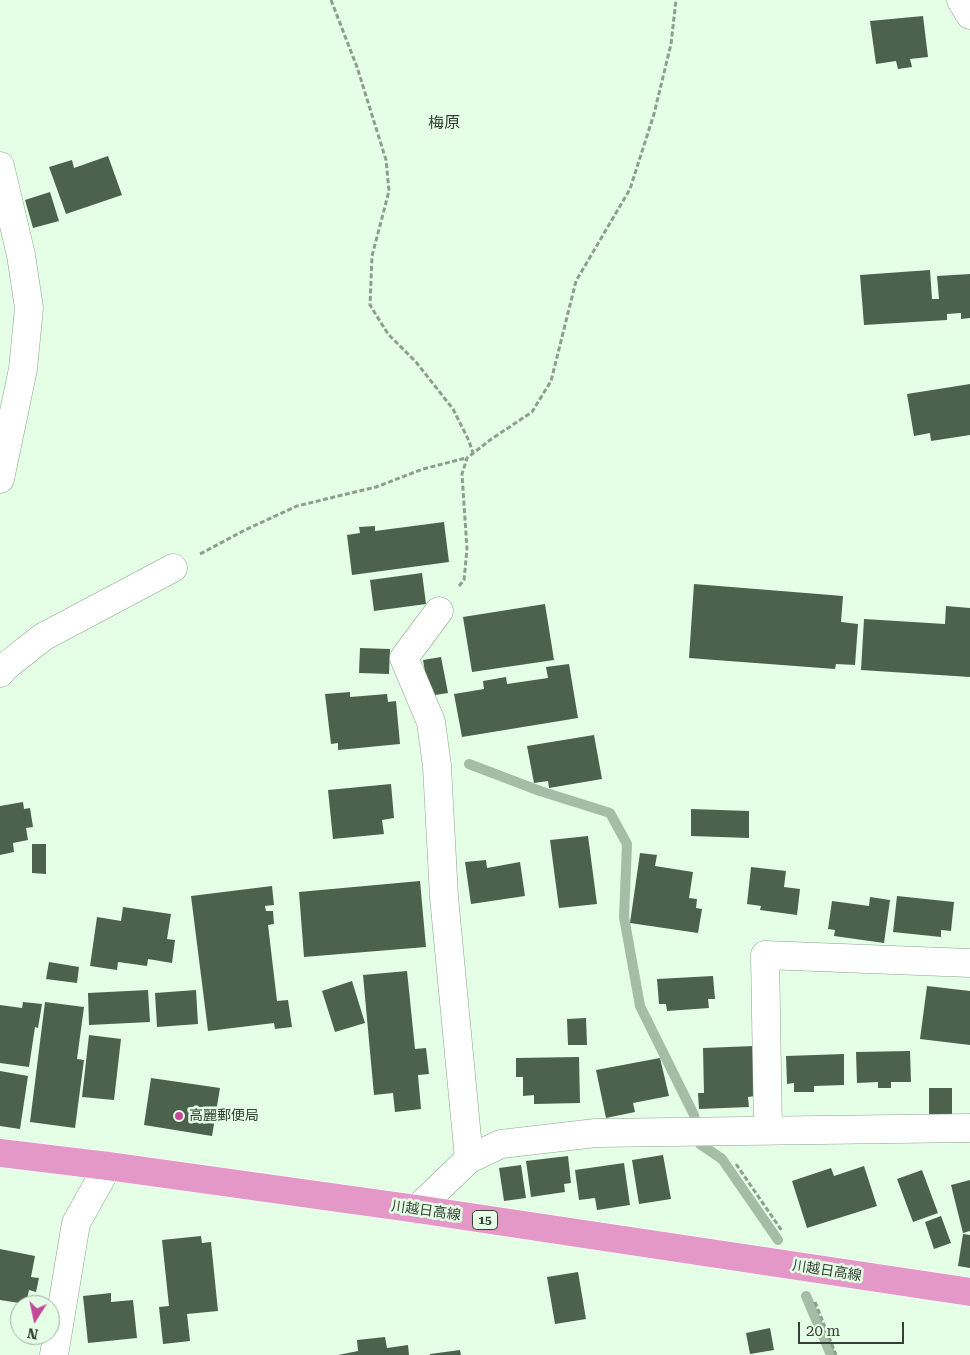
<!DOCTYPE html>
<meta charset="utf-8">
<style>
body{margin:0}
#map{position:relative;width:970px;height:1355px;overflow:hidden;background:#e5fee6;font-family:"Roboto Serif",serif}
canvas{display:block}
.north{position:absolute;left:10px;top:1295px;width:50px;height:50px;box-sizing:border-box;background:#e5fee6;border:1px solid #9fb29f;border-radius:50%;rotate:190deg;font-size:14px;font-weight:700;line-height:20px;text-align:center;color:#353f35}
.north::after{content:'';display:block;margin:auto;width:18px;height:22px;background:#c44898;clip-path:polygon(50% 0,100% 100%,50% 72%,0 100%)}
.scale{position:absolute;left:798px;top:1322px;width:106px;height:22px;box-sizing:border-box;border:2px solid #353f35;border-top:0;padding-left:6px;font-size:15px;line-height:18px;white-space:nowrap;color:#353f35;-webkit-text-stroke:4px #e5fee6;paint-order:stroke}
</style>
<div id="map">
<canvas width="970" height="1355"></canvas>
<div class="north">N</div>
<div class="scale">20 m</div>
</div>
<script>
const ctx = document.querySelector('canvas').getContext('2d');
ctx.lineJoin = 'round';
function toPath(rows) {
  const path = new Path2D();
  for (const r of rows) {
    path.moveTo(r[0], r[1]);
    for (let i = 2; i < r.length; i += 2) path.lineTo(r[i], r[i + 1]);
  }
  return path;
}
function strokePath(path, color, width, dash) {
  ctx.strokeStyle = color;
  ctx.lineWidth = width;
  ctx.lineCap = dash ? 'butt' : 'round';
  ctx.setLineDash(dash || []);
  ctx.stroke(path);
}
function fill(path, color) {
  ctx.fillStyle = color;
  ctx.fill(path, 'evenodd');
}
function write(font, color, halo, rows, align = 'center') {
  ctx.font = font + ' "Roboto Serif","Noto Sans JP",serif';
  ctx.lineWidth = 5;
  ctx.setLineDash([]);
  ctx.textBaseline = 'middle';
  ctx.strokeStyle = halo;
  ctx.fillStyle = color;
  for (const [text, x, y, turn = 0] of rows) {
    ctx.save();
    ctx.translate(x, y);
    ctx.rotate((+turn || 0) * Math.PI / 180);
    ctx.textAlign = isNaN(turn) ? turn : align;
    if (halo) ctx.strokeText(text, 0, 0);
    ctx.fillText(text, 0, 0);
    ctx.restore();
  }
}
strokePath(toPath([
 [469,764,540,791,610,813,627,844,624,917,640,1006,694,1115,700,1144,722,1159,778,1240],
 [806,1296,831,1355]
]), '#a4bda5', 10);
fill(toPath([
 [923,16,928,57,910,59,912,67,898,69,896,61,876,64,870,21],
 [108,156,122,195,66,214,49,167,72,160,74,168],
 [50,192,59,221,33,228,25,200],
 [930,270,932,299,939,299,937,276,970,274,970,318,961,319,961,313,947,314,947,320,864,325,860,275],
 [970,384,970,435,931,441,930,433,914,436,907,394],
 [444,522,449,562,352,575,347,535,360,533,359,527,375,526,375,531],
 [422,573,426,604,374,611,370,580],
 [694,584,843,596,841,622,858,624,855,665,836,664,835,669,689,658],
 [545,604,554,660,472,672,463,617],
 [946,606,970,608,970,677,861,670,864,619,945,624],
 [360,648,390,649,389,674,359,673],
 [441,657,448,693,429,696,423,660],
 [569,664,578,718,462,737,454,694,484,689,483,681,506,677,507,684,548,678,546,667],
 [350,692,350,697,387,694,388,702,396,701,400,744,338,750,338,743,331,744,325,694],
 [594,735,602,779,549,788,548,781,534,783,527,746],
 [391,784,394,818,382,820,384,834,333,839,328,790],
 [23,802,24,809,30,808,33,827,26,828,28,840,13,843,14,852,0,855,0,806],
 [691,809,749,811,749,838,691,836],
 [588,836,597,904,559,908,550,840],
 [32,844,46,844,46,874,32,873],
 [640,853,657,855,655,866,693,872,689,898,697,899,696,908,702,909,698,933,630,923],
 [486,860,487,868,520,862,525,896,471,904,465,862],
 [751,867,786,871,784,887,800,889,797,915,760,910,761,906,747,904],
 [420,881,426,947,304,957,299,892],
 [272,886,274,905,265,906,266,911,273,911,274,924,268,925,277,1001,288,1000,292,1027,275,1029,274,1023,208,1031,191,896],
 [897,896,954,902,951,931,941,930,941,937,893,932],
 [870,897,890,900,884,943,834,936,835,930,828,929,832,901,869,906],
 [123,907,171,914,167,939,175,940,172,963,148,959,147,966,118,962,117,970,90,966,97,917,121,921],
 [49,962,79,967,77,983,46,979],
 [407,971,415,1049,426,1048,429,1074,418,1075,421,1109,395,1112,393,1093,374,1095,363,975],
 [713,976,715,999,708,999,709,1008,667,1011,666,1004,659,1004,657,979],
 [352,981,365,1023,335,1032,322,991],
 [927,986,970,991,970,1045,920,1039],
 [148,990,150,1022,89,1025,88,993],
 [196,990,198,1024,157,1027,155,993],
 [23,1002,42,1004,38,1028,35,1027,29,1067,0,1063,0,1005,22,1008],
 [45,1002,84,1007,77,1059,84,1060,75,1128,30,1122],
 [586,1018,587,1045,568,1045,567,1019],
 [89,1035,121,1039,114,1100,82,1097],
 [754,1046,756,1096,748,1097,749,1107,699,1109,698,1093,704,1093,703,1048],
 [910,1051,911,1082,891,1082,891,1088,878,1088,878,1082,857,1083,856,1052],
 [844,1054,844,1085,814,1086,814,1092,794,1092,794,1083,787,1084,786,1056],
 [579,1057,580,1103,534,1104,534,1095,523,1096,523,1077,516,1077,516,1058],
 [660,1058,669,1096,633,1103,635,1112,606,1118,596,1070],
 [0,1071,28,1076,20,1129,0,1126],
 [151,1078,220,1088,212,1136,144,1125],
 [929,1088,952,1088,952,1116,929,1117],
 [663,1155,671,1199,639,1204,632,1160],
 [568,1156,571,1183,564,1184,565,1192,531,1197,526,1161],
 [624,1163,630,1205,597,1210,595,1198,579,1200,575,1170],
 [521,1165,526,1198,504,1201,499,1168],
 [864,1166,877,1206,807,1228,792,1181,831,1168,834,1176],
 [922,1170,938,1213,913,1222,897,1179],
 [970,1180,970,1231,963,1233,951,1185],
 [941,1216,951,1243,934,1249,925,1222],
 [963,1234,970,1235,970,1268,958,1266],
 [201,1236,202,1243,211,1242,218,1311,187,1314,190,1341,163,1344,159,1307,169,1306,162,1240],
 [0,1249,35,1256,31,1277,39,1278,36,1292,29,1290,26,1304,0,1300],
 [578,1272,586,1319,555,1324,547,1277],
 [111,1293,111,1302,133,1300,137,1338,88,1343,83,1296],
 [770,1328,774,1350,750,1354,746,1333],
 [385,1337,387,1348,408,1345,409,1355,338,1355,358,1351,357,1340],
 [460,1350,461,1355,430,1355,430,1354]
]), '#4c624d');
const minor = toPath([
 [961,0,970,15],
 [0,166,21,255,29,308,23,369,0,479],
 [439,611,404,658,431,722,437,766,444,897,469,1159],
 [0,673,5,667,43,637,173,568],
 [768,1130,765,955,970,963],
 [417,1209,469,1159,501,1144,596,1133,970,1128],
 [54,1355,76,1223,108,1166]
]);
const major = toPath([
 [0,1153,108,1166,417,1209,970,1292]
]);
strokePath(minor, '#8ca38d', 29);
strokePath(major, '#fff', 29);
strokePath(toPath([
 [331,0,357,67,386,160,389,191,372,256,370,305,388,334,416,362,453,409,469,441,473,453],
 [200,554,245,530,297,506,376,487,423,469,466,458],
 [459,586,464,580,467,549,462,474,467,458,490,440,532,412,551,381,576,281,630,189,654,114,671,44,676,0],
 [736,1164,782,1231],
 [815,1302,836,1355]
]), '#8e9f8e', 3, [5, 2.5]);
strokePath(minor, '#fff', 28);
strokePath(major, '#e398c8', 28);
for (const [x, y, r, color] of [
 [179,1116,5,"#c44898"]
]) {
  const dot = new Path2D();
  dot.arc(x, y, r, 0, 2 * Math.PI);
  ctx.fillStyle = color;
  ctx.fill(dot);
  strokePath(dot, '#e5fee6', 2);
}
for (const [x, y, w] of [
 [485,1220,25]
]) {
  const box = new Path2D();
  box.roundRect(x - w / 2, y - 9.5, w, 19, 4);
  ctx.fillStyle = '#e5fee6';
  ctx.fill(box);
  strokePath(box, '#353f35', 1);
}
write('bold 12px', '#353f35', null, [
 ["15",485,1220]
]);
write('14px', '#353f35', '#e5fee6', [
 ["高麗郵便局",189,1116]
], 'left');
write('14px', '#353f35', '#e5fee6', [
 ["川越日高線",426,1211,8],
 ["川越日高線",827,1271,9]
]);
write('16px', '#353f35', '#e5fee6', [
 ["梅原",444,123]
]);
</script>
